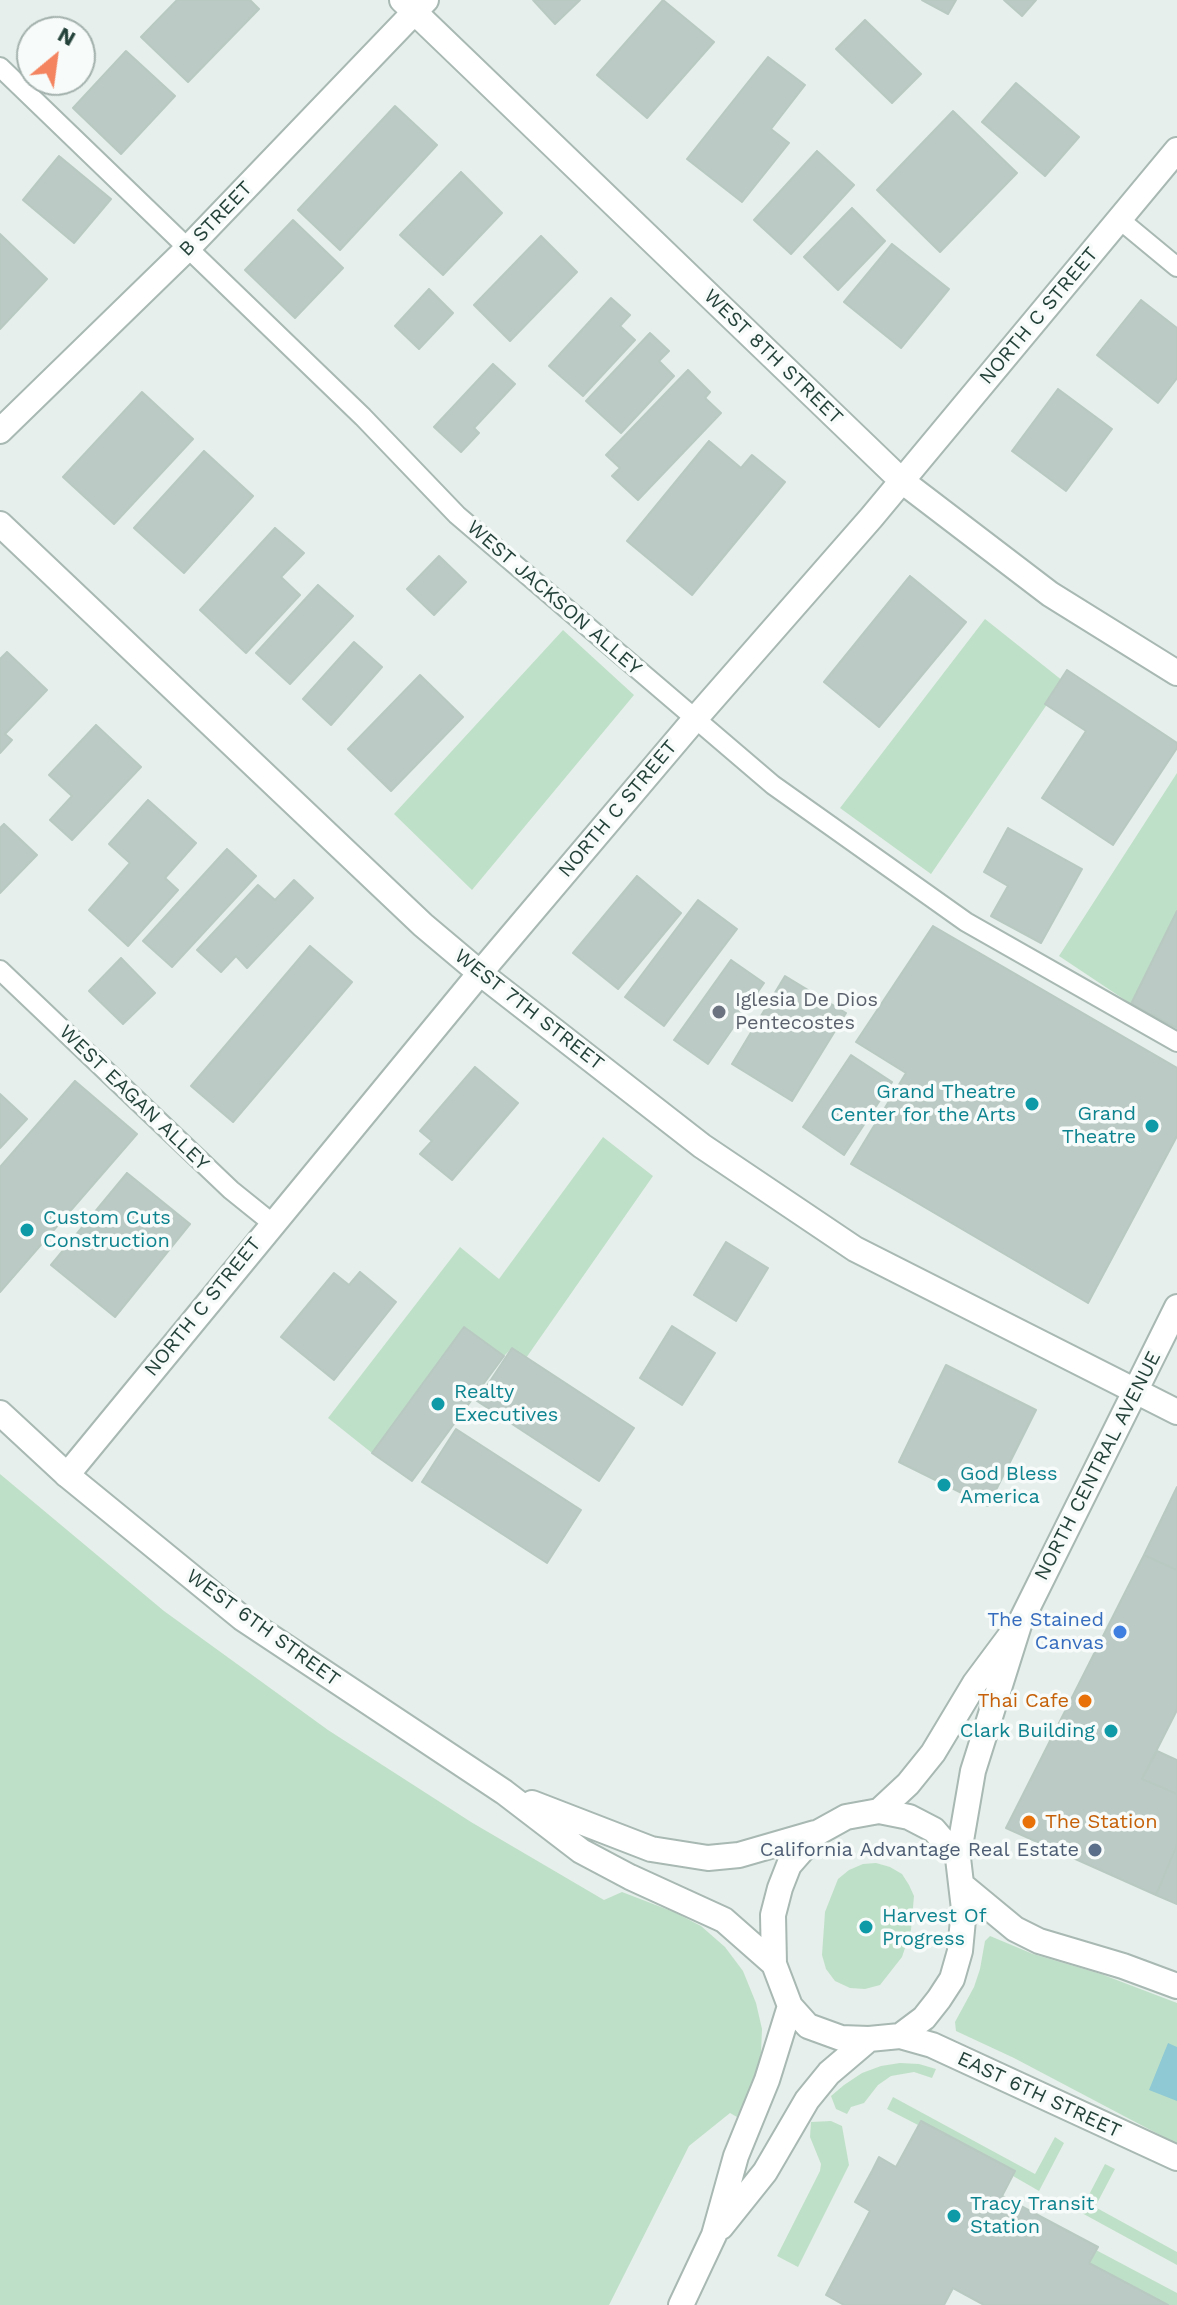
<!DOCTYPE html>
<style>
body{margin:0}
#map{position:relative;width:1177px;height:2305px;overflow:hidden;background:#e6efeb;font-family:"Work Sans",sans-serif}
canvas{display:block}
.north{position:absolute;left:16px;top:16px;width:80px;height:80px;box-sizing:border-box;background:#f7fbf9;border:2px solid #a3b1ad;border-radius:50%;rotate:29deg;font-size:22px;font-weight:700;line-height:32px;text-align:center;color:#24423a}
.north::after{content:'';display:block;margin:auto;width:28px;height:36px;background:#f4845f;clip-path:polygon(50% 0,100% 100%,50% 72%,0 100%)}
</style>
<div id="map">
<canvas width="1177" height="2305"></canvas>
<div class="north">N</div>
</div>
<script>
const ctx = document.querySelector('canvas').getContext('2d');
ctx.lineJoin = 'round';
function fill(path, color) {
  ctx.fillStyle = color;
  ctx.fill(path, 'evenodd');
}
function toPath(rows) {
  const path = new Path2D();
  for (const r of rows) {
    path.moveTo(r[0], r[1]);
    for (let i = 2; i < r.length; i += 2) path.lineTo(r[i], r[i + 1]);
  }
  return path;
}
function strokePath(path, color, width, dash) {
  ctx.strokeStyle = color;
  ctx.lineWidth = width;
  ctx.lineCap = dash ? 'butt' : 'round';
  ctx.setLineDash(dash || []);
  ctx.stroke(path);
}
function write(font, color, halo, rows, align = 'center') {
  ctx.font = font + ' "Work Sans",sans-serif';
  ctx.lineWidth = 7;
  ctx.setLineDash([]);
  ctx.textBaseline = 'middle';
  ctx.strokeStyle = halo;
  ctx.fillStyle = color;
  for (const [text, x, y, turn = 0] of rows) {
    ctx.save();
    ctx.translate(x, y);
    ctx.rotate((+turn || 0) * Math.PI / 180);
    ctx.textAlign = isNaN(turn) ? turn : align;
    if (halo) ctx.strokeText(text, 0, 0);
    ctx.fillText(text, 0, 0);
    ctx.restore();
  }
}
fill(toPath([
 [985,619,1063,681,931,874,840,808],
 [563,630,634,695,472,890,394,814],
 [1177,773,1177,911,1131,1004,1059,956],
 [603,1137,653,1176,526,1358,512,1348,504,1356,464,1327,372,1453,328,1418,460,1247,499,1279],
 [0,1474,164,1611,328,1730,471,1822,604,1900,622,1892,674,1912,701,1926,725,1947,743,1971,756,2003,762,2029,761,2053,752,2086,737,2117,730,2113,689,2146,609,2305,0,2305],
 [876,1863,890,1867,902,1874,909,1885,914,1896,911,1930,902,1957,880,1985,865,1989,850,1988,835,1981,826,1969,822,1955,825,1912,838,1879,849,1870,863,1864],
 [990,1936,1033,1954,1101,1974,1177,2003,1177,2144,1014,2058,956,2031,955,2022,974,1987,980,1969,985,1941],
 [900,2063,919,2064,936,2069,932,2078,914,2072,891,2076,878,2085,864,2103,851,2107,847,2114,836,2109,831,2096,844,2085,862,2073,881,2066],
 [893,2097,1035,2174,1055,2137,1064,2143,1039,2191,1013,2176,1015,2171,921,2121,918,2125,887,2109],
 [831,2121,842,2126,849,2165,798,2267,777,2256,820,2171,821,2164,810,2137,811,2122],
 [1105,2164,1115,2169,1095,2207,1177,2252,1177,2265,1080,2212],
 [1096,2250,1177,2293,1177,2305,1168,2305,1089,2263]
]), '#bfe0c8');
fill(toPath([
 [1168,2043,1177,2047,1177,2101,1149,2090]
]), '#8ec9d4');
const building = toPath([
 [177,0,250,0,259,9,188,82,141,37,177,0],
 [533,0,580,0,555,24,533,0],
 [663,0,714,42,647,118,597,75,663,0],
 [922,0,956,0,948,14,922,0],
 [1004,0,1036,0,1022,16,1004,0],
 [865,20,921,74,892,103,836,49,865,20],
 [126,51,175,96,121,154,73,108,126,51],
 [768,57,805,85,771,129,789,143,742,202,687,159,768,57],
 [1016,83,1079,137,1045,176,982,122,1016,83],
 [395,106,437,145,340,250,298,210,395,106],
 [953,111,1017,173,940,252,877,190,953,111],
 [817,151,854,185,791,254,754,220,817,151],
 [59,156,111,199,74,243,23,200,59,156],
 [461,172,502,213,443,275,400,235,461,172],
 [852,208,885,241,838,290,804,257,852,208],
 [293,220,343,268,295,318,245,270,293,220],
 [0,234,47,279,0,329,0,234],
 [541,236,577,272,510,341,474,305,541,236],
 [892,244,949,289,901,348,844,302,892,244],
 [429,289,453,313,419,349,395,326,429,289],
 [611,298,630,315,620,326,635,340,583,396,549,366,611,298],
 [1141,300,1177,328,1177,378,1158,403,1097,355,1141,300],
 [650,333,669,351,659,361,674,376,621,433,586,401,650,333],
 [493,364,515,384,474,428,479,433,461,452,434,427,493,364],
 [688,370,710,392,705,398,721,413,638,500,612,476,620,468,606,455,688,370],
 [1058,389,1112,429,1066,491,1012,451,1058,389],
 [142,392,193,439,114,524,63,477,142,392],
 [709,441,741,468,752,455,785,482,692,595,627,541,709,441],
 [204,451,253,496,184,573,134,528,204,451],
 [275,528,304,553,281,577,300,595,246,653,200,610,275,528],
 [439,556,466,582,434,615,407,589,439,556],
 [910,576,966,622,879,727,824,682,910,576],
 [318,585,353,616,290,684,256,653,318,585],
 [354,642,382,667,331,725,303,699,354,642],
 [7,652,47,690,5,734,12,740,0,753,0,659,7,652],
 [1067,670,1177,743,1177,748,1113,845,1042,798,1086,731,1045,704,1067,670],
 [420,675,463,717,391,791,348,749,420,675],
 [96,725,141,767,72,840,50,820,72,796,49,775,96,725],
 [148,800,196,843,165,878,178,890,128,946,89,910,130,863,109,844,148,800],
 [4,824,37,855,0,893,0,828,4,824],
 [1008,828,1082,869,1041,943,991,916,1008,886,984,872,1008,828],
 [227,849,256,876,172,967,143,941,227,849],
 [637,876,681,913,618,989,573,953,637,876],
 [294,880,313,898,247,968,236,956,221,972,197,950,258,885,275,900,294,880],
 [698,900,737,929,664,1026,625,997,698,900],
 [1177,911,1177,1028,1131,1004,1177,911],
 [933,926,1177,1068,1177,1136,1088,1303,851,1164,906,1073,856,1042,933,926],
 [310,946,352,982,233,1122,191,1086,310,946],
 [121,958,155,993,123,1024,89,991,121,958],
 [731,960,764,983,708,1064,674,1040,731,960],
 [785,976,846,1013,792,1101,732,1064,785,976],
 [851,1055,892,1082,844,1155,803,1127,851,1055],
 [475,1067,518,1103,452,1180,420,1154,432,1141,420,1131,475,1067],
 [75,1081,137,1134,0,1292,0,1167,75,1081],
 [0,1094,27,1119,0,1148,0,1094],
 [127,1173,190,1224,115,1317,51,1265,127,1173],
 [726,1242,768,1268,736,1321,694,1295,726,1242],
 [360,1272,396,1302,334,1380,281,1337,334,1273,349,1285,360,1272],
 [672,1326,715,1353,682,1405,640,1378,672,1326],
 [464,1327,504,1356,412,1481,372,1453,464,1327],
 [512,1348,634,1428,599,1481,477,1401,512,1348],
 [946,1365,1036,1410,988,1506,899,1462,946,1365],
 [456,1429,581,1510,547,1563,422,1482,456,1429],
 [1177,1487,1177,1570,1144,1555,1177,1487],
 [1144,1555,1177,1570,1177,1710,1142,1779,1177,1794,1177,1845,1156,1895,1006,1828,1144,1555],
 [1157,1751,1177,1760,1177,1794,1142,1779,1157,1751],
 [1177,1845,1177,1904,1156,1895,1177,1845],
 [921,2121,1015,2171,1002,2196,1098,2247,1089,2263,1168,2305,984,2305,953,2288,944,2305,844,2305,826,2295,870,2211,855,2202,872,2171,879,2157,896,2167,921,2121]
]);
fill(building, '#bbcac4');
strokePath(building, '#b8c9c2', 2);
const service = toPath([
 [0,67,363,417,457,515,773,785,966,922,1177,1042],
 [1119,219,1177,267],
 [0,970,231,1190,272,1223]
]);
const minor = toPath([
 [402,0,902,481,1050,594,1177,673],
 [0,431,189,247,426,0],
 [0,524,423,925,480,973,702,1146,855,1249,1177,1412],
 [67,1475,480,973,695,719,871,518,1177,150]
]);
const tertiary = toPath([
 [0,1413,67,1475,242,1618,504,1792,581,1851,630,1877,724,1920,774,1964],
 [532,1803,651,1849,708,1858,739,1855,815,1833],
 [879,1811,909,1817,934,1830,958,1858,964,1909,960,1951,952,1979,939,1999,924,2018,900,2036,869,2039,841,2038,808,2026,790,2006,774,1964,773,1915,780,1888,789,1865,817,1833,846,1817,879,1811],
 [879,1811,908,1784,933,1753,975,1683,1010,1636],
 [958,1858,973,1771,1019,1625,1177,1307],
 [963,1886,1015,1929,1039,1941,1123,1966,1177,1986],
 [900,2036,932,2045,1177,2158],
 [721,2227,765,2172,807,2100,829,2073,869,2039],
 [681,2305,714,2235,736,2156,767,2080,790,2006]
]);
strokePath(service, '#a8b8b2', 22);
strokePath(minor, '#a8b8b2', 28);
strokePath(tertiary, '#a8b8b2', 28);
strokePath(service, '#fff', 18);
strokePath(minor, '#fff', 24);
strokePath(tertiary, '#fff', 24);
for (const [x, y, r, color] of [
 [719,1012,8,"#6b7280"],
 [1032,1104,8,"#0f9aa8"],
 [1152,1126,8,"#0f9aa8"],
 [27,1230,8,"#0f9aa8"],
 [438,1404,8,"#0f9aa8"],
 [944,1485,8,"#0f9aa8"],
 [1120,1632,8,"#3f7fe0"],
 [1085,1701,8,"#e8710a"],
 [1111,1731,8,"#0f9aa8"],
 [1029,1822,8,"#e8710a"],
 [1095,1850,8,"#5c6f8a"],
 [866,1927,8,"#0f9aa8"],
 [954,2216,8,"#0f9aa8"]
]) {
  const dot = new Path2D();
  dot.arc(x, y, r, 0, 2 * Math.PI);
  ctx.fillStyle = color;
  ctx.fill(dot);
  strokePath(dot, '#f7fbf9', 3);
}
write('20px', '#24423a', '#f7fbf9', [
 ["B STREET",216,219,-46],
 ["NORTH C STREET",1039,316,-50],
 ["WEST 8TH STREET",773,357,44],
 ["WEST JACKSON ALLEY",554,598,41],
 ["NORTH C STREET",618,809,-50],
 ["WEST 7TH STREET",529,1010,38],
 ["WEST EAGAN ALLEY",134,1098,44],
 ["NORTH C STREET",203,1307,-51],
 ["NORTH CENTRAL AVENUE",1098,1466,-63],
 ["WEST 6TH STREET",263,1628,36],
 ["EAST 6TH STREET",1039,2095,25]
]);
write('20px', '#5b616d', '#f7fbf9', [
 ["Iglesia De Dios",735,1000],
 ["Pentecostes",735,1023]
], 'left');
write('20px', '#0d838f', '#f7fbf9', [
 ["Grand Theatre",1016,1092,"right"],
 ["Center for the Arts",1016,1115,"right"],
 ["Grand",1136,1114,"right"],
 ["Theatre",1136,1137,"right"],
 ["Custom Cuts",43,1218],
 ["Construction",43,1241],
 ["Realty",454,1392],
 ["Executives",454,1415],
 ["God Bless",960,1474],
 ["America",960,1497],
 ["Clark Building",1095,1731,"right"],
 ["Harvest Of",882,1916],
 ["Progress",882,1939],
 ["Tracy Transit",970,2204],
 ["Station",970,2227]
], 'left');
write('20px', '#366cbe', '#f7fbf9', [
 ["The Stained",1104,1620],
 ["Canvas",1104,1643]
], 'right');
write('20px', '#c56008', '#f7fbf9', [
 ["Thai Cafe",1069,1701],
 ["The Station",1045,1822,"left"]
], 'right');
write('20px', '#4e5e75', '#f7fbf9', [
 ["California Advantage Real Estate",1079,1850]
], 'right');
</script>
